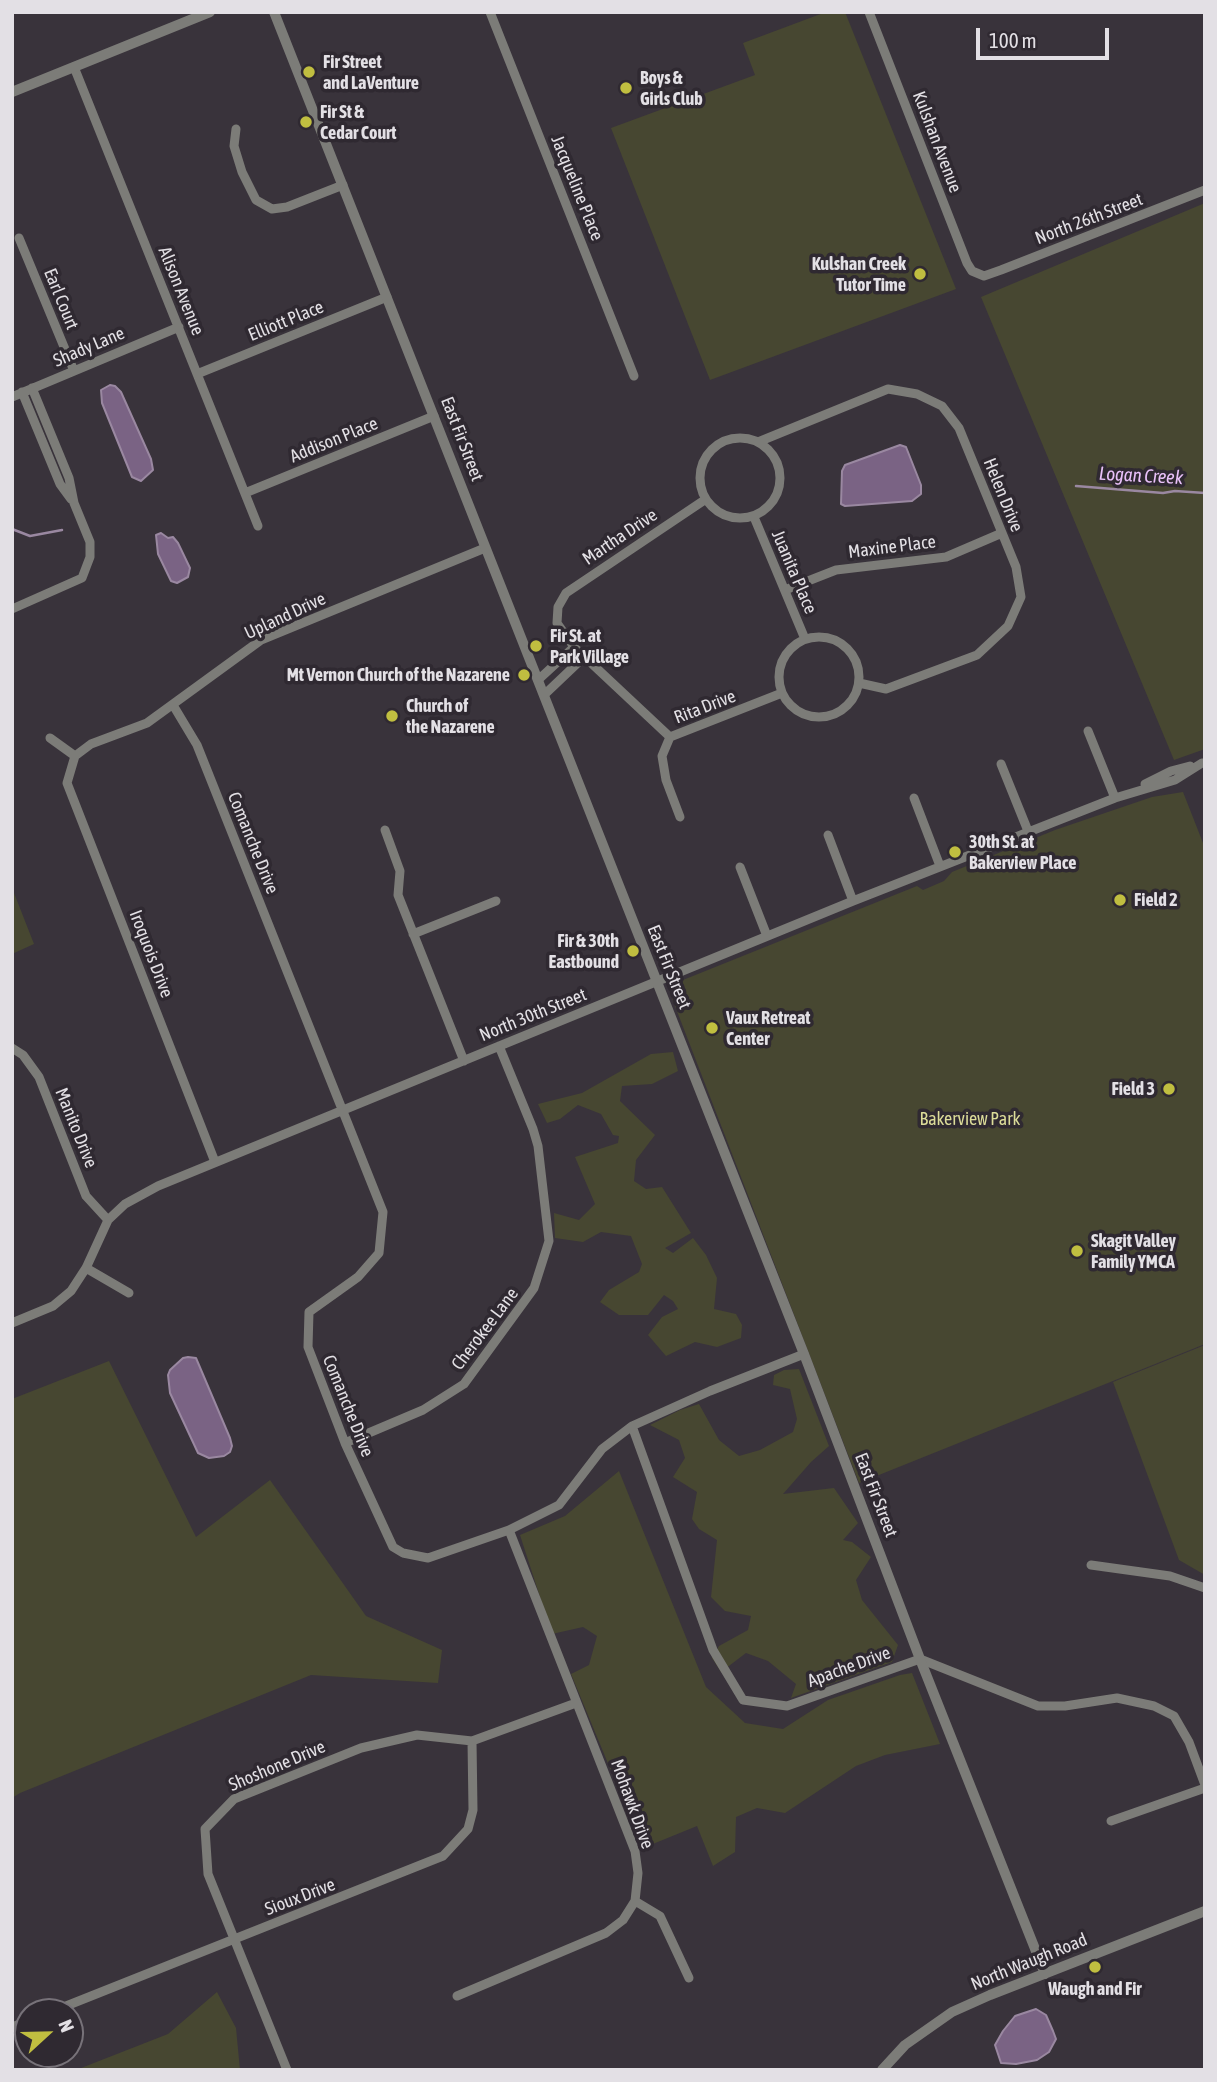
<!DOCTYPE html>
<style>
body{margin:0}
#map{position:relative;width:1217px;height:2082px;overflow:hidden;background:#39333b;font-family:"Asap Condensed",sans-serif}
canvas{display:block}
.frame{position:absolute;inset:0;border:14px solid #e3e0e5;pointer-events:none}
.north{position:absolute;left:14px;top:1998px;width:70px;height:70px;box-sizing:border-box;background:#2f2931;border:2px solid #777279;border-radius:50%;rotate:68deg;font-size:19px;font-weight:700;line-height:28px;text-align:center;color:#e3e0e5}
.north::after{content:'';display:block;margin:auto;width:24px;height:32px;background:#c0be40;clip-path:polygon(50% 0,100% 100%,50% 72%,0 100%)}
.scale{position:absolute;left:976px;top:28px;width:133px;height:32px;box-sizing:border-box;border:4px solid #e3e0e5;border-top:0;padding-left:9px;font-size:21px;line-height:24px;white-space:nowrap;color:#e3e0e5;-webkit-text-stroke:5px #2f2931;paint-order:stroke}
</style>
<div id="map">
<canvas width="1217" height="2082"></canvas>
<div class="frame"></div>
<div class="north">N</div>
<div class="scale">100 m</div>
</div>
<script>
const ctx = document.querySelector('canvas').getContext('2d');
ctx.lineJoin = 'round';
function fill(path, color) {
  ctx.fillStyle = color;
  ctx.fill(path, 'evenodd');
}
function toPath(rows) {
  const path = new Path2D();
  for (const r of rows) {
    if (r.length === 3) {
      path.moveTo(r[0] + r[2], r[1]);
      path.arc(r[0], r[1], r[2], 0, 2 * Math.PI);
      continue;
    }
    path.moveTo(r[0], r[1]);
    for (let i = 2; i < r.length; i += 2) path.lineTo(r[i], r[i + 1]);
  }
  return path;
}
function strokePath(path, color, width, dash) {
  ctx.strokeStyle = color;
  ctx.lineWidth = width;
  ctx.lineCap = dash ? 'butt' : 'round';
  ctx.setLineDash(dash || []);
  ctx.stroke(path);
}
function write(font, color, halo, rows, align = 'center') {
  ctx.font = font + ' "Asap Condensed",sans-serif';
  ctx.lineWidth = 7;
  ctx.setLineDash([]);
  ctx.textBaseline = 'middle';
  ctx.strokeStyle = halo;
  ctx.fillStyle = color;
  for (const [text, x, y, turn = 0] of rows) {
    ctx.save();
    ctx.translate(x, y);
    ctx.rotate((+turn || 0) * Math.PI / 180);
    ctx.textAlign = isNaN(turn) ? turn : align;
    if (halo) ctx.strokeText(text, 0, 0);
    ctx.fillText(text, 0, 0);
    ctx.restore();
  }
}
fill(toPath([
 [826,12,845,12,956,289,710,380,611,128,755,75,743,43],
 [1205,203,1205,749,1174,760,981,297],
 [1183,792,1205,848,1205,1344,859,1483,670,993,673,984,917,886,923,890,944,881,952,872,1055,830,1152,797],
 [12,877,14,893,34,944,12,954],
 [673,1052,678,1071,652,1084,622,1086,620,1101,655,1135,636,1160,634,1181,646,1189,662,1187,691,1233,665,1248,673,1253,693,1238,706,1255,717,1278,714,1309,736,1314,742,1325,741,1338,717,1347,695,1342,666,1356,648,1335,662,1317,678,1309,673,1301,664,1295,648,1315,619,1315,600,1302,609,1290,639,1272,642,1264,631,1236,601,1232,583,1242,555,1238,554,1213,579,1220,595,1204,575,1157,618,1143,619,1136,613,1135,601,1114,578,1105,560,1119,547,1123,538,1104,582,1093,651,1054],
 [1205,1345,1205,1575,1179,1560,1113,1382],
 [109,1361,196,1537,270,1480,366,1616,442,1650,438,1683,311,1675,20,1793,12,1798,12,1399],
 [799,1369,829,1446,811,1462,783,1494,834,1488,858,1523,843,1540,852,1542,871,1557,856,1580,862,1600,898,1645,892,1662,791,1698,796,1684,768,1661,746,1653,721,1672,712,1658,719,1646,748,1630,751,1616,725,1611,711,1597,717,1540,699,1529,692,1519,697,1492,673,1477,685,1458,679,1440,650,1425,680,1410,699,1404,719,1440,739,1456,760,1450,793,1432,797,1419,790,1389,773,1385,774,1375,784,1370],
 [619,1471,706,1687,745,1723,783,1729,828,1700,900,1675,912,1673,940,1744,885,1755,856,1766,785,1813,757,1808,736,1817,735,1852,713,1866,697,1826,643,1848,571,1674,589,1665,597,1636,583,1627,552,1634,520,1535,565,1516],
 [217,1992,236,2028,240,2070,76,2070,168,2034]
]), '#474731');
const water = toPath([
 [110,385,115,386,121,392,151,459,153,470,141,481,132,477,102,403,101,390,110,385],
 [900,445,906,447,921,485,921,494,912,501,845,506,841,504,842,471,845,465,900,445],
 [161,533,168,538,173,537,178,543,190,568,188,577,177,583,171,581,158,554,156,535,161,533],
 [188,1357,196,1358,230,1438,232,1446,230,1452,224,1456,209,1458,198,1453,170,1393,168,1375,170,1370,183,1358,188,1357],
 [1036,2009,1046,2015,1053,2031,1056,2039,1049,2052,1037,2060,1016,2064,1001,2063,995,2045,1003,2031,1015,2016,1036,2009]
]);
fill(water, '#7a6384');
strokePath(water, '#9a88a1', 2);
strokePath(toPath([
 [1076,486,1163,493,1175,491,1205,493],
 [12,529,30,536,62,530]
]), '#9a88a1', 2.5);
strokePath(toPath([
 [490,12,634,376],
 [869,12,967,263,972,271,984,276,1001,270,1205,190],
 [74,67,258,526],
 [236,129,234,146,242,172,256,200,272,209,287,207,343,185],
 [19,238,74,371],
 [197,374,387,297],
 [22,392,60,484,71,499],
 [12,397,179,327],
 [740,478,40],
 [758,442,888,389,917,394,942,406,959,428,1016,567,1021,597,1008,626,977,655,886,689,859,683],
 [245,493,434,416],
 [706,499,566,593,558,607,557,623,574,647,670,737,782,693],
 [754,517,805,639],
 [785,590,836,570,946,557,1002,533],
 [12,609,82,578,90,557,90,542,74,503,69,478,32,388],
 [819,677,40],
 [538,680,574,647],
 [544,695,584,657],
 [173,705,197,745,383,1212,379,1253,358,1277,309,1312,308,1347,345,1443,393,1547,403,1553,428,1558,509,1530,559,1505,602,1449,632,1426,710,1391,804,1354],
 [1088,731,1115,798],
 [670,737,662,756,666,780,680,817],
 [50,738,75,756],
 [75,756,91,744,147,723,261,640,485,548],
 [75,756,67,783,215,1162],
 [1001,764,1028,831],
 [1145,784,1171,771,1190,766],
 [914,798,940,866],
 [385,830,400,871,398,895,464,1061],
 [828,835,853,901],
 [740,867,767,936],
 [413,934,496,901],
 [12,1048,23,1055,39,1077,86,1196,108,1220],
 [86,1268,129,1293],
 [12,1323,53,1306,71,1291,86,1268,108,1220,125,1204,158,1186,853,901,1115,798,1175,780,1202,763],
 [632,1426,713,1650,743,1700,787,1706,920,1659,1038,1706,1065,1706,1117,1698,1154,1706,1174,1716,1189,1742,1205,1785],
 [345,1443,423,1410,464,1384,534,1288,549,1241,538,1146,533,1129,499,1046],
 [1091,1565,1170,1576,1205,1588],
 [1111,1821,1205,1788],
 [635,1901,660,1916,689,1978],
 [457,1996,606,1933,623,1920,635,1901,638,1873,635,1851,509,1530],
 [51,2012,443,1856,468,1829,473,1810,472,1741],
 [12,2027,28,2021],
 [287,2070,208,1874,205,1829,234,1799,361,1748,417,1735,472,1741,576,1703]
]), '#7c7c78', 9);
strokePath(toPath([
 [274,12,804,1354,920,1659,1045,1974],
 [12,92,210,12],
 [882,2070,905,2045,952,2012,990,1995,1205,1911]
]), '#7c7c78', 10);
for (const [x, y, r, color] of [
 [309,72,7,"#c0be40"],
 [626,88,7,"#c0be40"],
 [306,122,7,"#c0be40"],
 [920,274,7,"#c0be40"],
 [536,646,7,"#c0be40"],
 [524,675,7,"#c0be40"],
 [392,716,7,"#c0be40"],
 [955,852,7,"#c0be40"],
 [1120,900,7,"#c0be40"],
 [633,951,7,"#c0be40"],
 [712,1028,7,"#c0be40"],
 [1169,1089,7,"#c0be40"],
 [1077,1251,7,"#c0be40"],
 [1095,1967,7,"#c0be40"]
]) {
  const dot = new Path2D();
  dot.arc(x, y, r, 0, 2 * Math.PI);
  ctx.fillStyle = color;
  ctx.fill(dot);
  strokePath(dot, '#2f2931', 2.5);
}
write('bold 18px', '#e3e0e5', '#2f2931', [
 ["Fir Street",323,62],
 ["and LaVenture",323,83],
 ["Boys &",640,78],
 ["Girls Club",640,99],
 ["Fir St &",320,112],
 ["Cedar Court",320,133],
 ["Kulshan Creek",906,264,"right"],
 ["Tutor Time",906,285,"right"],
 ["Fir St. at",550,636],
 ["Park Village",550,657],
 ["Mt Vernon Church of the Nazarene",510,675,"right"],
 ["Church of",406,706],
 ["the Nazarene",406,727],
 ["30th St. at",969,842],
 ["Bakerview Place",969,863],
 ["Field 2",1134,900],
 ["Fir & 30th",619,941,"right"],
 ["Eastbound",619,962,"right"],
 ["Vaux Retreat",726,1018],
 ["Center",726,1039],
 ["Field 3",1155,1089,"right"],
 ["Skagit Valley",1091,1241],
 ["Family YMCA",1091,1262],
 ["Waugh and Fir",1095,1989,"center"]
], 'left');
write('18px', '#e3e0e5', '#2f2931', [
 ["Kulshan Avenue",937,142,69],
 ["Jacqueline Place",577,188,68],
 ["North 26th Street",1089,219,-21],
 ["Alison Avenue",181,291,68],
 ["Earl Court",61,299,68],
 ["Elliott Place",286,321,-22],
 ["Shady Lane",89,347,-23],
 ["East Fir Street",462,439,69],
 ["Addison Place",334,440,-22],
 ["Helen Drive",1003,495,68],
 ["Martha Drive",620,537,-34],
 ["Maxine Place",892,547,-7],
 ["Juanita Place",794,572,67],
 ["Upland Drive",285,616,-25],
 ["Rita Drive",705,707,-21],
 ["Comanche Drive",253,843,68],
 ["Iroquois Drive",151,954,69],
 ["East Fir Street",669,967,68],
 ["North 30th Street",533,1015,-22],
 ["Manito Drive",76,1128,68],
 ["Cherokee Lane",485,1329,-53],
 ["Comanche Drive",348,1406,68],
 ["East Fir Street",876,1495,69],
 ["Apache Drive",849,1667,-20],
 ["Shoshone Drive",277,1766,-23],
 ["Mohawk Drive",632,1804,70],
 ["Sioux Drive",300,1897,-21],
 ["North Waugh Road",1029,1962,-22]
]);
write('18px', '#dcdc99', '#2f2931', [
 ["Bakerview Park",970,1119]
]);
write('italic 19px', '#e9c1f9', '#2f2931', [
 ["Logan Creek",1141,476,3]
]);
</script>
